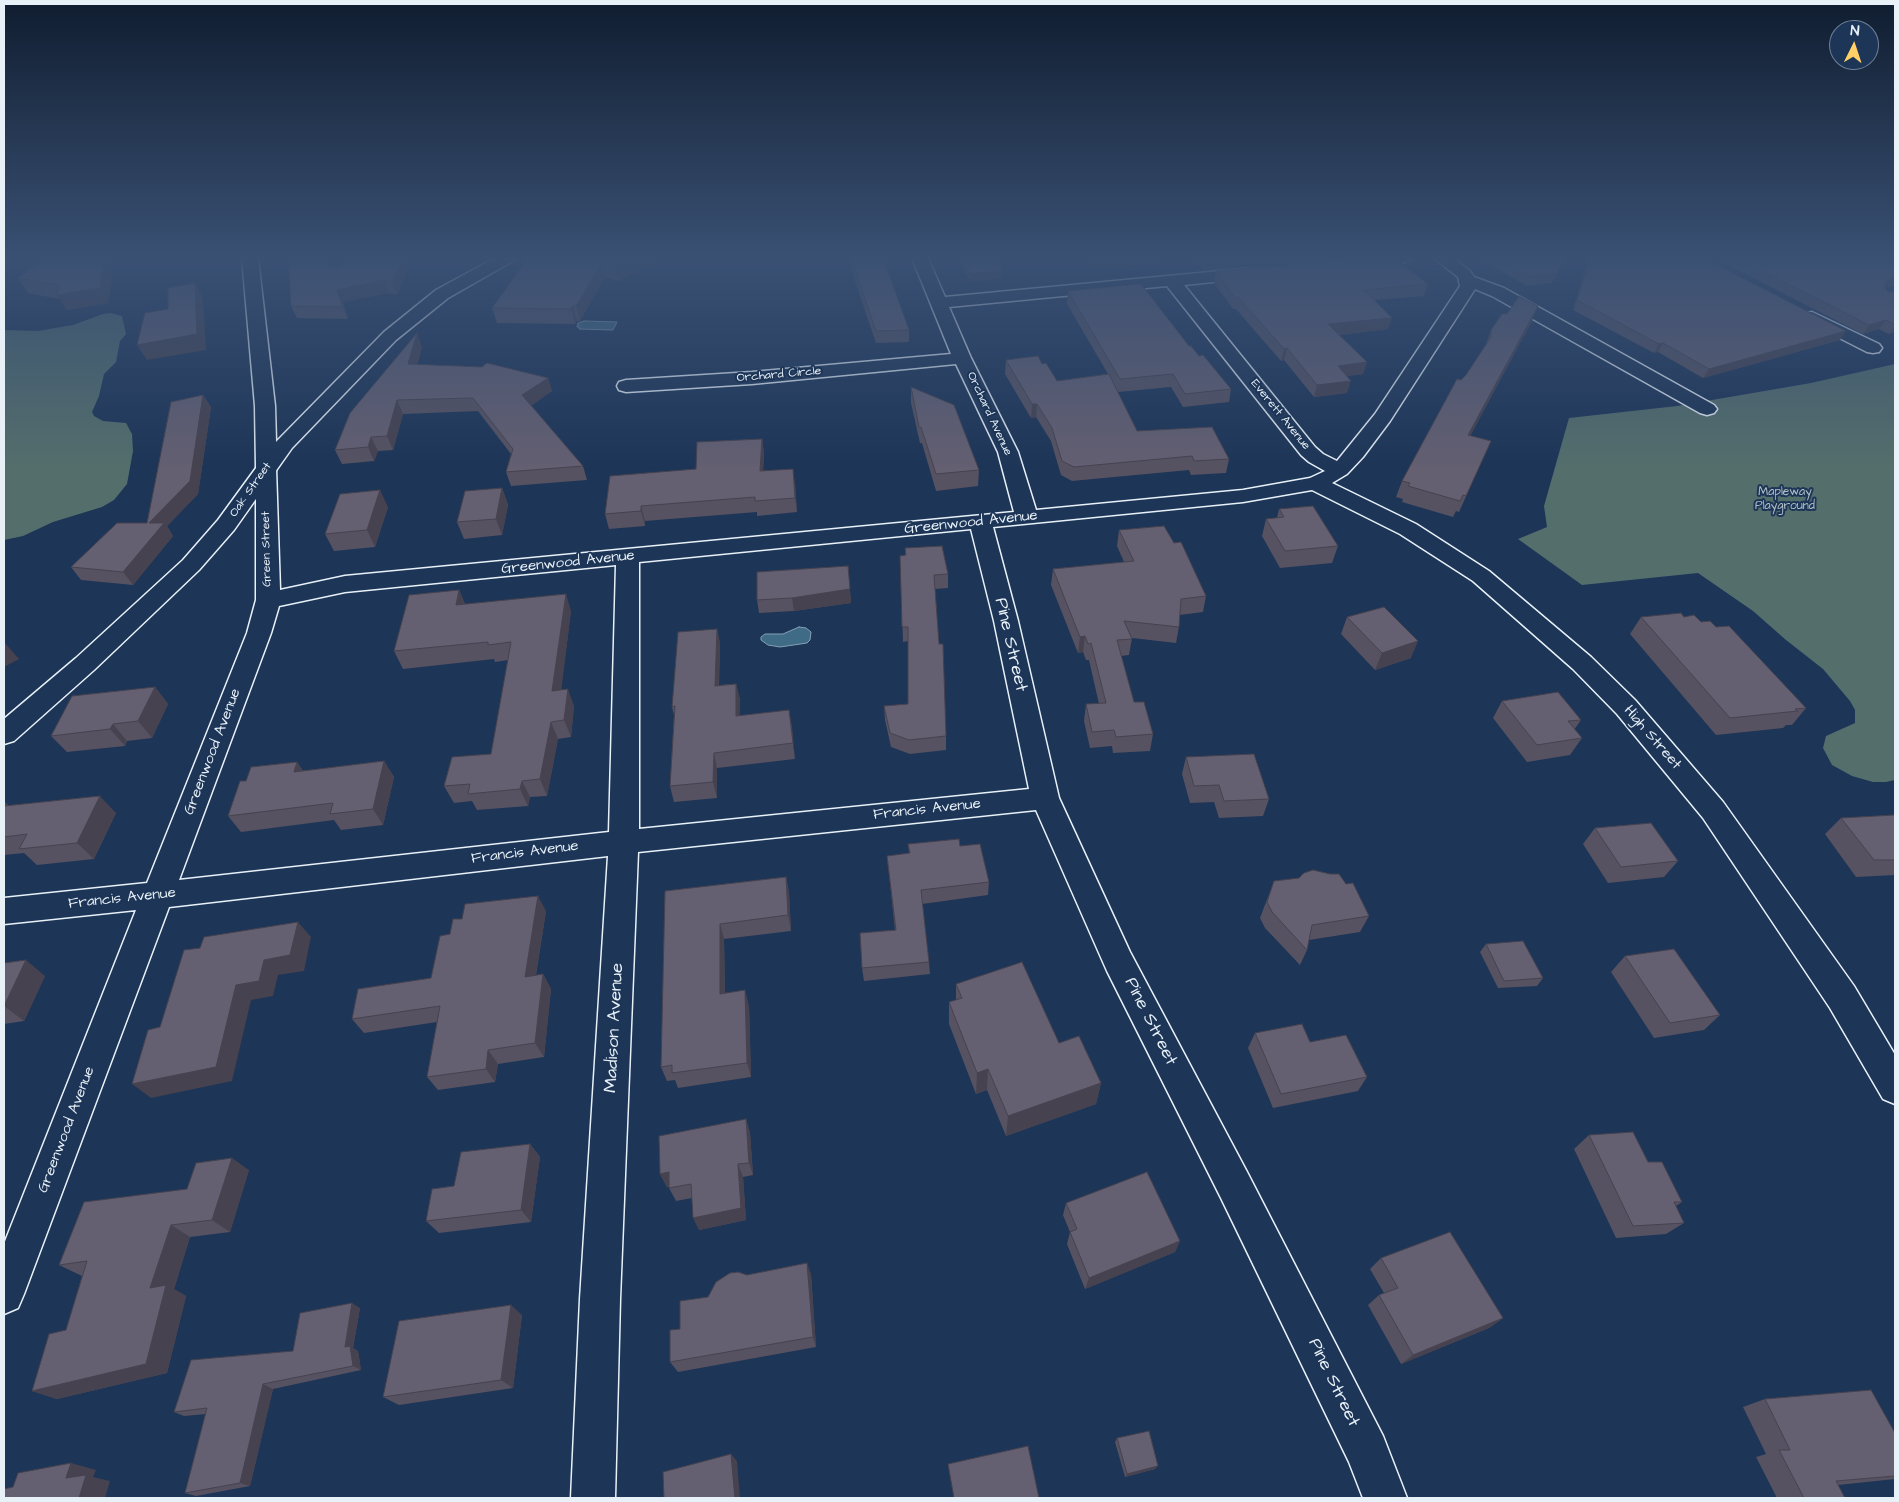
<!DOCTYPE html>
<style>
body{margin:0}
#map{position:relative;width:1899px;height:1502px;overflow:hidden;background:#1d3557;font-family:"Architects Daughter",sans-serif}
canvas{display:block}
.frame{position:absolute;inset:0;border:5px solid #e8f1f8;pointer-events:none}
.north{position:absolute;left:1829px;top:20px;width:50px;height:50px;box-sizing:border-box;background:#1d3557;border:1px solid #6e8097;border-radius:50%;rotate:4deg;font-size:14px;font-weight:700;line-height:20px;text-align:center;color:#e8f1f8}
.north::after{content:'';display:block;margin:auto;width:18px;height:22px;background:#ffd166;clip-path:polygon(50% 0,100% 100%,50% 72%,0 100%)}
</style>
<div id="map">
<canvas width="1899" height="1502"></canvas>
<div class="frame"></div>
<div class="north">N</div>
</div>
<script>
const ctx = document.querySelector('canvas').getContext('2d');
ctx.lineJoin = 'round';
function fill(path, color) {
  ctx.fillStyle = color;
  ctx.fill(path, 'evenodd');
}
function toPath(rows) {
  const path = new Path2D();
  for (const r of rows) {
    path.moveTo(r[0], r[1]);
    for (let i = 2; i < r.length; i += 2) path.lineTo(r[i], r[i + 1]);
  }
  return path;
}
function strokePath(path, color, width, dash) {
  ctx.strokeStyle = color;
  ctx.lineWidth = width;
  ctx.lineCap = dash ? 'butt' : 'round';
  ctx.setLineDash(dash || []);
  ctx.stroke(path);
}
function write(font, color, halo, rows, align = 'center') {
  ctx.font = font + ' "Architects Daughter",sans-serif';
  ctx.lineWidth = 4;
  ctx.setLineDash([]);
  ctx.textBaseline = 'middle';
  ctx.strokeStyle = halo;
  ctx.fillStyle = color;
  for (const [text, x, y, turn = 0] of rows) {
    ctx.save();
    ctx.translate(x, y);
    ctx.rotate((+turn || 0) * Math.PI / 180);
    ctx.textAlign = isNaN(turn) ? turn : align;
    if (halo) ctx.strokeText(text, 0, 0);
    ctx.fillText(text, 0, 0);
    ctx.restore();
  }
}
fill(toPath([
 [111,313,122,316,126,334,120,341,116,362,104,374,99,396,92,412,94,416,103,421,126,423,132,434,133,451,127,484,114,500,102,507,53,522,23,536,4,540,4,330,38,331,73,325,103,314],
 [1895,364,1895,780,1886,782,1873,782,1852,776,1832,765,1823,748,1826,736,1855,723,1855,710,1850,701,1823,669,1786,640,1753,611,1698,573,1582,585,1518,539,1547,527,1544,506,1569,418,1677,406,1811,383]
]), '#546e6c');
const water = toPath([
 [584,321,617,322,613,330,579,329,579,327,577,327,578,323,584,321],
 [799,627,806,628,811,632,810,640,807,643,780,647,768,645,761,640,761,637,765,634,783,634,799,627]
]);
fill(water, '#406b87');
strokePath(water, '#83a1b4', 1);
const street = toPath([
 [912,258,928,258,945,297,1252,268,1258,270,1260,273,1258,276,1252,278,1184,285,1315,447,1323,454,1337,461,1375,414,1460,286,1458,277,1434,258,1453,258,1470,271,1474,277,1504,288,1714,405,1717,409,1714,413,1707,415,1700,413,1492,296,1475,289,1390,421,1363,457,1347,474,1332,483,1416,524,1489,571,1591,657,1635,700,1723,802,1854,986,1895,1055,1895,1104,1883,1099,1830,1008,1703,818,1617,714,1573,669,1473,581,1400,534,1312,490,1243,502,993,527,1018,621,1059,798,1130,952,1247,1172,1383,1436,1407,1498,1363,1498,1349,1462,1221,1198,1107,971,1036,810,638,852,620,1299,615,1498,571,1498,580,1299,608,856,169,907,24,1294,18,1308,4,1314,4,1244,136,910,4,924,4,898,147,883,247,633,256,600,256,468,259,464,266,462,273,464,276,468,280,590,345,576,1014,512,998,452,956,364,752,384,626,392,619,390,617,386,619,382,626,380,752,372,951,354,912,258],
 [1167,286,1301,455,1309,462,1325,471,1310,478,1243,490,1036,510,1018,452,971,358,949,307,1167,286],
 [971,529,994,621,1029,789,639,829,639,562,971,529],
 [616,565,609,832,179,880,271,633,279,606,345,592,616,565],
 [1356,258,1410,258,1408,261,1402,263,1357,268,1351,266,1349,263,1351,260,1356,258],
 [1812,312,1879,344,1882,348,1879,352,1873,353,1867,352,1806,321,1803,317,1806,313,1812,312]
]);
const secondary = toPath([
 [242,258,258,258,275,406,276,442,384,332,436,290,495,258,515,258,513,261,448,298,396,340,292,448,234,530,199,570,94,670,14,741,4,744,4,719,76,658,183,560,218,520,256,468,255,406,242,258]
]);
strokePath(street, '#e8f1f8', 3);
strokePath(secondary, '#e8f1f8', 3);
fill(street, '#1d3557');
fill(secondary, '#1d3557');
fill(toPath([
 [45,258,109,303,67,310,60,299,28,293,18,278],
 [360,258,412,258,397,295,389,293,343,302,348,319,297,318,291,306,333,268],
 [528,258,665,258,618,281,605,277,580,321,577,321,575,324,497,323,492,308],
 [850,258,881,258,909,330,909,342,876,343,850,266],
 [958,258,995,258,1002,278,971,281],
 [1084,258,1326,258,1204,270,1199,263,1194,264,1189,259,1091,269],
 [1478,258,1566,258,1552,283,1527,286],
 [1589,258,1703,258,1840,340,1703,378,1658,352,1654,353,1573,310],
 [1714,258,1895,258,1895,287,1895,286,1886,288,1888,292,1895,291,1895,332,1889,334,1879,329,1863,334],
 [1216,271,1428,284,1424,296,1375,300,1388,329,1339,335,1363,374,1347,376,1347,393,1314,397,1284,360,1281,361,1236,309,1233,309,1214,283],
 [1068,291,1189,346,1231,389,1229,402,1183,407,1171,387,1118,392,1112,381,1137,431,1229,459,1226,473,1191,475,1189,470,1072,481,1061,475,1051,441,1036,417,1031,418,1005,374,1006,360,1057,381,1108,374,1067,304],
 [1532,321,1470,436,1491,441,1459,512,1456,511,1453,517,1402,502,1403,499,1396,497,1402,481,1461,380,1466,375,1485,347,1491,330],
 [422,347,417,365,548,378,552,391,531,405,583,466,587,480,511,486,506,472,511,454,478,411,403,414,393,450,378,451,374,461,342,464,335,450],
 [911,387,979,470,978,486,936,491,922,443,920,443,911,403],
 [203,395,211,407,198,494,167,526,173,536,133,585,81,580,71,567,147,523],
 [762,439,764,453,763,471,795,483,797,512,757,516,757,512,645,521,645,526,609,529,605,514,696,469],
 [502,488,508,505,502,535,464,539,457,522],
 [388,507,375,547,334,551,325,534],
 [1279,509,1338,546,1332,563,1280,568,1262,536,1266,519,1277,518],
 [1119,530,1206,596,1203,612,1180,615,1179,627,1176,643,1132,638,1129,655,1121,656,1134,702,1153,734,1150,751,1113,753,1112,746,1090,748,1084,721,1086,704,1099,704,1089,660,1086,660,1083,652,1078,653,1051,585,1053,569,1124,562,1117,546],
 [905,548,948,574,948,588,935,589,946,736,946,750,910,754,891,747,885,720,884,706,908,704,908,641,903,642,900,556,905,555],
 [848,566,851,603,794,611,759,613,757,600],
 [459,590,465,604,571,611,561,690,574,706,571,737,558,739,547,796,530,797,528,806,477,810,472,801,454,803,444,786,491,754,508,660,495,662,494,659,403,669,394,651],
 [1347,617,1411,658,1375,670,1341,634],
 [1641,617,1684,617,1716,627,1806,708,1792,725,1786,725,1783,728,1716,735,1630,634],
 [717,629,720,644,719,685,736,684,740,700,739,716,789,710,795,759,717,768,717,798,674,802,670,786,674,715,672,707],
 [155,687,168,704,152,738,127,741,125,746,67,752,51,736],
 [1502,701,1581,720,1574,730,1582,738,1570,755,1527,762,1493,718],
 [1186,757,1269,799,1263,816,1219,818,1214,802,1190,803,1182,774],
 [384,761,394,777,383,825,341,830,334,820,241,832,228,816,246,781,297,762,303,771],
 [4,801,9,806,116,813,94,859,37,865,24,853,4,855],
 [1895,815,1895,875,1856,877,1825,834,1841,818],
 [1595,828,1678,861,1664,877,1608,883,1583,844],
 [908,844,960,846,989,882,988,895,922,904,929,962,930,974,864,981,862,968,895,930,887,856,909,853],
 [786,877,789,893,791,931,724,939,725,993,749,1006,751,1077,678,1088,675,1080,667,1081,661,1067,665,891],
 [1274,881,1346,884,1369,916,1360,932,1309,940,1307,950,1300,965,1265,928,1260,918],
 [546,911,536,975,543,974,551,989,544,1057,498,1064,495,1082,438,1090,427,1077,437,1022,364,1033,352,1019,431,978,450,934],
 [1486,944,1543,978,1537,986,1498,988,1480,952],
 [1625,956,1720,1015,1704,1030,1654,1038,1611,972],
 [4,963,45,976,24,1021,4,1024],
 [956,984,1059,1043,1101,1083,1096,1104,1006,1136,987,1090,976,1094,949,1024,949,1002,956,1000],
 [1255,1033,1310,1042,1367,1077,1358,1091,1273,1108,1248,1048],
 [746,1119,750,1133,753,1175,743,1177,746,1220,699,1230,692,1198,676,1201,669,1188,669,1187,667,1187,660,1174],
 [1589,1135,1682,1202,1676,1206,1684,1223,1666,1234,1616,1238,1574,1149],
 [530,1144,540,1157,531,1222,439,1233,426,1221,454,1186],
 [249,1170,230,1232,190,1237,174,1289,186,1296,167,1373,57,1399,32,1391,66,1330,82,1276,59,1265,187,1189],
 [1066,1203,1180,1241,1175,1252,1085,1289,1067,1244,1070,1232,1063,1215],
 [1381,1258,1503,1318,1489,1328,1401,1364,1368,1305,1379,1295,1384,1293,1370,1269],
 [811,1274,816,1347,678,1372,670,1362,680,1329,708,1297,747,1275],
 [360,1308,353,1348,358,1351,361,1370,273,1389,250,1486,196,1496,185,1493,206,1414,184,1416,174,1412,293,1351],
 [522,1315,513,1388,399,1405,383,1397],
 [1765,1399,1895,1433,1895,1479,1838,1485,1845,1498,1777,1498,1756,1457,1766,1454,1743,1407],
 [1117,1438,1155,1469,1125,1477,1115,1442]
]), '#565261');
fill(toPath([
 [104,258,114,258,109,303,67,310,57,295],
 [328,258,330,258,336,281,330,269],
 [402,258,412,258,397,295,393,282],
 [633,258,665,258,618,281,614,267],
 [1109,258,1189,258,1091,269,1092,260],
 [1195,258,1200,258,1199,263,1194,264],
 [1232,258,1326,258,1204,270,1206,261],
 [1565,258,1566,258,1552,283,1556,274],
 [602,263,605,277,580,321,576,306],
 [1002,270,1002,278,971,281,971,274],
 [1895,278,1895,286,1882,289,1888,280],
 [384,280,389,293,343,302,348,319,343,307,337,290],
 [195,283,203,298,206,350,147,360,137,345],
 [573,306,577,321,575,324,571,309],
 [1538,306,1532,321,1462,451,1468,435],
 [1392,318,1388,329,1325,336,1328,324],
 [1886,320,1879,329,1863,334,1869,325],
 [1895,325,1895,332,1889,334],
 [1846,331,1840,340,1703,378,1709,369],
 [417,333,422,347,413,378,408,364],
 [1663,343,1658,352,1654,353,1659,344],
 [1287,348,1284,360,1281,361,1284,349],
 [1367,362,1363,374,1334,378,1338,366],
 [548,378,552,391,527,409,522,395],
 [1351,381,1347,393,1314,397,1317,385],
 [203,395,211,407,198,494,167,526,173,536,133,585,123,572,149,523],
 [397,400,403,414,393,450,387,436],
 [1032,404,1037,404,1036,417,1031,418],
 [371,437,378,451,374,461,368,447],
 [762,439,764,453,762,486,760,471],
 [793,469,795,483,797,512,795,498],
 [502,488,508,505,502,535,496,519],
 [380,490,388,507,375,547,367,530],
 [641,506,645,521,645,526,641,511],
 [850,589,851,603,794,611,792,598],
 [459,590,466,607,456,605],
 [566,594,571,611,559,708,552,691],
 [717,629,720,644,718,701,715,686],
 [1085,636,1083,652,1078,653,1080,637],
 [1418,641,1411,658,1375,670,1382,653],
 [4,642,19,659,4,667],
 [736,684,740,700,739,732,736,716],
 [155,687,168,704,152,738,138,721],
 [568,689,574,706,571,737,564,720],
 [789,710,792,726,795,759,793,743],
 [551,722,558,739,547,796,540,779],
 [113,724,127,741,125,746,110,729],
 [714,753,717,768,717,798,713,782],
 [384,761,394,777,383,825,373,809],
 [297,762,308,778,294,772],
 [522,781,530,797,528,806,520,789],
 [100,796,116,813,94,859,77,843],
 [4,801,18,815,4,815],
 [786,877,789,893,791,931,788,915],
 [538,896,546,911,533,992,525,977],
 [298,922,311,937,304,971,278,975,273,996,251,1000,232,1081,151,1098,132,1084,236,985],
 [720,924,724,939,725,1009,720,994],
 [26,960,45,976,24,1021,4,1006],
 [543,974,551,989,544,1057,535,1043],
 [745,990,749,1006,751,1077,747,1063],
 [488,1050,498,1064,495,1082,486,1069],
 [988,1069,987,1090,976,1094,977,1073],
 [1101,1083,1096,1104,1006,1136,1008,1116],
 [746,1119,750,1133,753,1175,749,1163],
 [530,1144,540,1157,531,1222,521,1210],
 [232,1158,249,1170,230,1232,212,1220],
 [738,1164,743,1177,746,1220,699,1230,693,1218],
 [669,1172,676,1185,667,1187,660,1174],
 [171,1225,190,1237,174,1289,186,1296,167,1373,57,1399,32,1391,150,1288],
 [1180,1241,1175,1252,1085,1289,1089,1278],
 [807,1263,811,1274,816,1347,813,1337],
 [352,1303,360,1308,353,1348,358,1351,361,1370,353,1366,345,1347],
 [511,1305,522,1315,513,1388,501,1380],
 [1503,1318,1489,1328,1401,1364,1413,1355],
 [263,1384,273,1389,250,1486,240,1483],
 [731,1454,737,1461,740,1498,735,1498],
 [71,1463,96,1470,93,1477,110,1481,105,1498,79,1498,66,1478],
 [1158,1466,1155,1469,1125,1477,1127,1474]
]), '#46424f');
const building = toPath([
 [45,258,104,258,100,288,57,295,59,285,18,278,45,258],
 [286,258,328,258,330,269,360,258,402,258,393,282,384,280,337,290,343,307,291,306,289,272,286,258],
 [528,258,633,258,614,267,602,263,576,306,573,306,571,309,492,308,528,258],
 [851,258,881,258,890,277,909,330,876,331,851,258],
 [962,258,995,258,1002,270,971,274,962,258],
 [1091,258,1109,258,1092,260,1091,258],
 [1204,258,1232,258,1206,261,1204,258],
 [1354,258,1394,258,1428,284,1364,290,1392,318,1328,324,1367,362,1338,366,1351,381,1317,385,1287,348,1284,349,1238,297,1235,298,1216,271,1354,258],
 [1497,258,1565,258,1556,274,1531,277,1497,258],
 [1590,258,1703,258,1846,331,1709,369,1663,343,1659,344,1577,300,1590,258],
 [1736,258,1895,258,1895,278,1888,280,1884,285,1888,292,1895,291,1895,325,1886,320,1869,325,1736,258],
 [195,283,197,334,137,345,145,313,168,309,168,288,195,283],
 [1141,284,1189,346,1191,346,1199,356,1203,355,1231,389,1185,394,1173,374,1120,379,1068,291,1141,284],
 [1519,296,1538,306,1468,435,1491,441,1466,496,1463,495,1460,501,1408,486,1410,483,1402,481,1457,379,1461,380,1466,375,1491,337,1491,330,1502,314,1507,314,1519,296],
 [417,333,408,364,482,367,487,363,548,378,522,395,583,466,506,472,513,449,473,398,397,400,387,436,371,437,368,447,335,450,350,413,417,333],
 [1038,356,1042,364,1046,363,1057,381,1109,374,1137,431,1212,427,1229,459,1194,461,1192,456,1074,467,1062,461,1052,428,1037,404,1032,404,1006,360,1038,356],
 [911,387,954,405,979,470,936,474,921,427,919,427,911,387],
 [203,395,190,481,149,523,164,523,123,572,71,567,117,523,147,523,171,402,203,395],
 [762,439,760,471,793,469,795,498,755,501,755,497,641,506,641,511,605,514,610,476,696,469,697,442,762,439],
 [502,488,496,519,457,522,465,491,502,488],
 [380,490,367,530,325,534,340,494,380,490],
 [1313,506,1338,546,1285,551,1266,519,1284,517,1279,509,1313,506],
 [1164,526,1174,543,1181,542,1206,596,1181,599,1179,627,1124,621,1132,639,1117,640,1134,702,1144,702,1153,734,1116,737,1114,730,1092,732,1086,704,1106,703,1091,643,1088,644,1085,636,1080,637,1053,569,1134,561,1119,530,1164,526],
 [942,546,948,574,934,575,939,644,943,644,946,736,909,740,890,733,884,706,908,704,908,627,902,627,900,556,906,555,905,548,942,546],
 [848,566,850,589,792,598,757,600,757,572,848,566],
 [459,590,456,605,566,594,552,691,568,689,564,720,551,722,540,779,522,781,520,789,468,794,470,784,444,786,452,757,491,754,511,642,488,645,488,642,394,651,409,595,459,590],
 [1384,607,1418,641,1382,653,1347,617,1384,607],
 [1681,613,1684,617,1694,615,1701,622,1710,621,1716,627,1729,626,1806,708,1795,709,1798,711,1730,718,1641,617,1681,613],
 [717,629,715,686,736,684,736,716,789,710,793,743,714,753,713,782,670,786,675,706,672,707,678,632,717,629],
 [155,687,138,721,113,724,110,729,51,736,72,696,155,687],
 [1558,692,1581,720,1568,721,1582,738,1537,745,1502,701,1558,692],
 [1254,754,1269,799,1224,801,1219,785,1194,786,1186,757,1254,754],
 [384,761,373,809,330,814,333,803,228,816,240,781,246,781,251,767,297,762,294,772,384,761],
 [100,796,77,843,19,849,27,834,4,837,4,806,100,796],
 [1895,815,1895,860,1874,860,1841,818,1895,815],
 [1651,823,1678,861,1621,867,1595,828,1651,823],
 [959,839,960,846,980,844,989,882,921,890,929,962,862,968,860,933,896,930,887,856,910,853,908,844,959,839],
 [1313,870,1330,874,1339,874,1346,884,1353,883,1369,916,1312,925,1307,950,1272,912,1267,902,1274,881,1299,878,1304,873,1313,870],
 [786,877,788,915,720,924,720,994,745,990,747,1063,672,1073,672,1065,661,1067,665,891,786,877],
 [538,896,525,977,543,974,535,1043,488,1050,486,1069,427,1077,440,1006,352,1019,358,989,431,978,440,936,450,934,453,919,462,919,465,904,538,896],
 [298,922,290,955,264,960,259,981,236,985,216,1067,132,1084,148,1030,160,1027,184,950,200,948,204,937,298,922],
 [1523,941,1543,978,1504,981,1486,944,1523,941],
 [1674,949,1720,1015,1670,1023,1625,956,1674,949],
 [26,960,4,1006,4,963,26,960],
 [1022,962,1059,1043,1079,1036,1101,1083,1008,1116,988,1069,977,1073,949,1002,962,998,956,984,1022,962],
 [1302,1024,1310,1042,1346,1035,1367,1077,1281,1094,1255,1033,1302,1024],
 [746,1119,749,1163,738,1164,741,1208,693,1218,691,1184,669,1188,669,1172,660,1174,659,1136,746,1119],
 [1633,1132,1648,1162,1662,1162,1682,1202,1674,1202,1684,1223,1633,1226,1589,1135,1633,1132],
 [530,1144,521,1210,426,1221,432,1189,454,1186,461,1152,530,1144],
 [232,1158,212,1220,171,1225,150,1288,166,1285,146,1364,32,1391,49,1334,66,1330,87,1261,59,1265,84,1202,187,1189,196,1163,232,1158],
 [1147,1172,1180,1241,1089,1278,1070,1232,1077,1229,1066,1203,1147,1172],
 [1450,1232,1503,1318,1413,1355,1379,1295,1398,1288,1381,1258,1450,1232],
 [807,1263,813,1337,670,1362,670,1330,680,1329,680,1301,708,1297,716,1282,730,1273,738,1272,747,1275,807,1263],
 [352,1303,345,1347,350,1346,353,1366,263,1384,240,1483,185,1493,207,1408,174,1412,191,1360,293,1351,300,1313,352,1303],
 [511,1305,501,1380,383,1397,399,1321,511,1305],
 [1871,1390,1895,1433,1895,1476,1836,1481,1845,1498,1804,1498,1779,1450,1790,1450,1765,1399,1871,1390],
 [1149,1431,1158,1466,1127,1474,1117,1438,1149,1431],
 [1028,1446,1039,1498,954,1498,948,1464,1028,1446],
 [731,1454,735,1498,664,1498,663,1472,731,1454],
 [71,1463,66,1478,86,1475,79,1498,4,1498,4,1489,13,1487,18,1473,71,1463]
]);
fill(building, '#645f71');
strokePath(building, '#46424f', 1);
const sky = ctx.createLinearGradient(0, 0, 0, 469);
sky.addColorStop(0, '#101d30');
sky.addColorStop(0.55, '#3a5174');
sky.addColorStop(1, '#3a517400');
ctx.fillStyle = sky;
ctx.fillRect(0, 0, 1899, 469);
write('12px', '#e8f1f8', '#1d3557', [
 ["Orchard Circle",779,375,-5],
 ["Orchard Avenue",989,414,65],
 ["Everett Avenue",1280,415,51],
 ["Oak Street",251,490,-55],
 ["Green Street",267,549,-91]
]);
write('12px', '#b4c3c7', '#1d3557', [
 ["Mapleway",1785,492],
 ["Playground",1785,506]
]);
write('15px', '#e8f1f8', '#1d3557', [
 ["Greenwood Avenue",971,523,-6],
 ["Greenwood Avenue",568,563,-6],
 ["High Street",1652,738,49],
 ["Greenwood Avenue",213,752,-69],
 ["Francis Avenue",927,810,-6],
 ["Francis Avenue",525,853,-7],
 ["Francis Avenue",122,899,-6],
 ["Greenwood Avenue",67,1130,-69]
]);
write('18px', '#e8f1f8', '#1d3557', [
 ["Pine Street",1010,645,77],
 ["Pine Street",1150,1022,63],
 ["Madison Avenue",615,1028,-87],
 ["Pine Street",1333,1383,64]
]);
</script>
